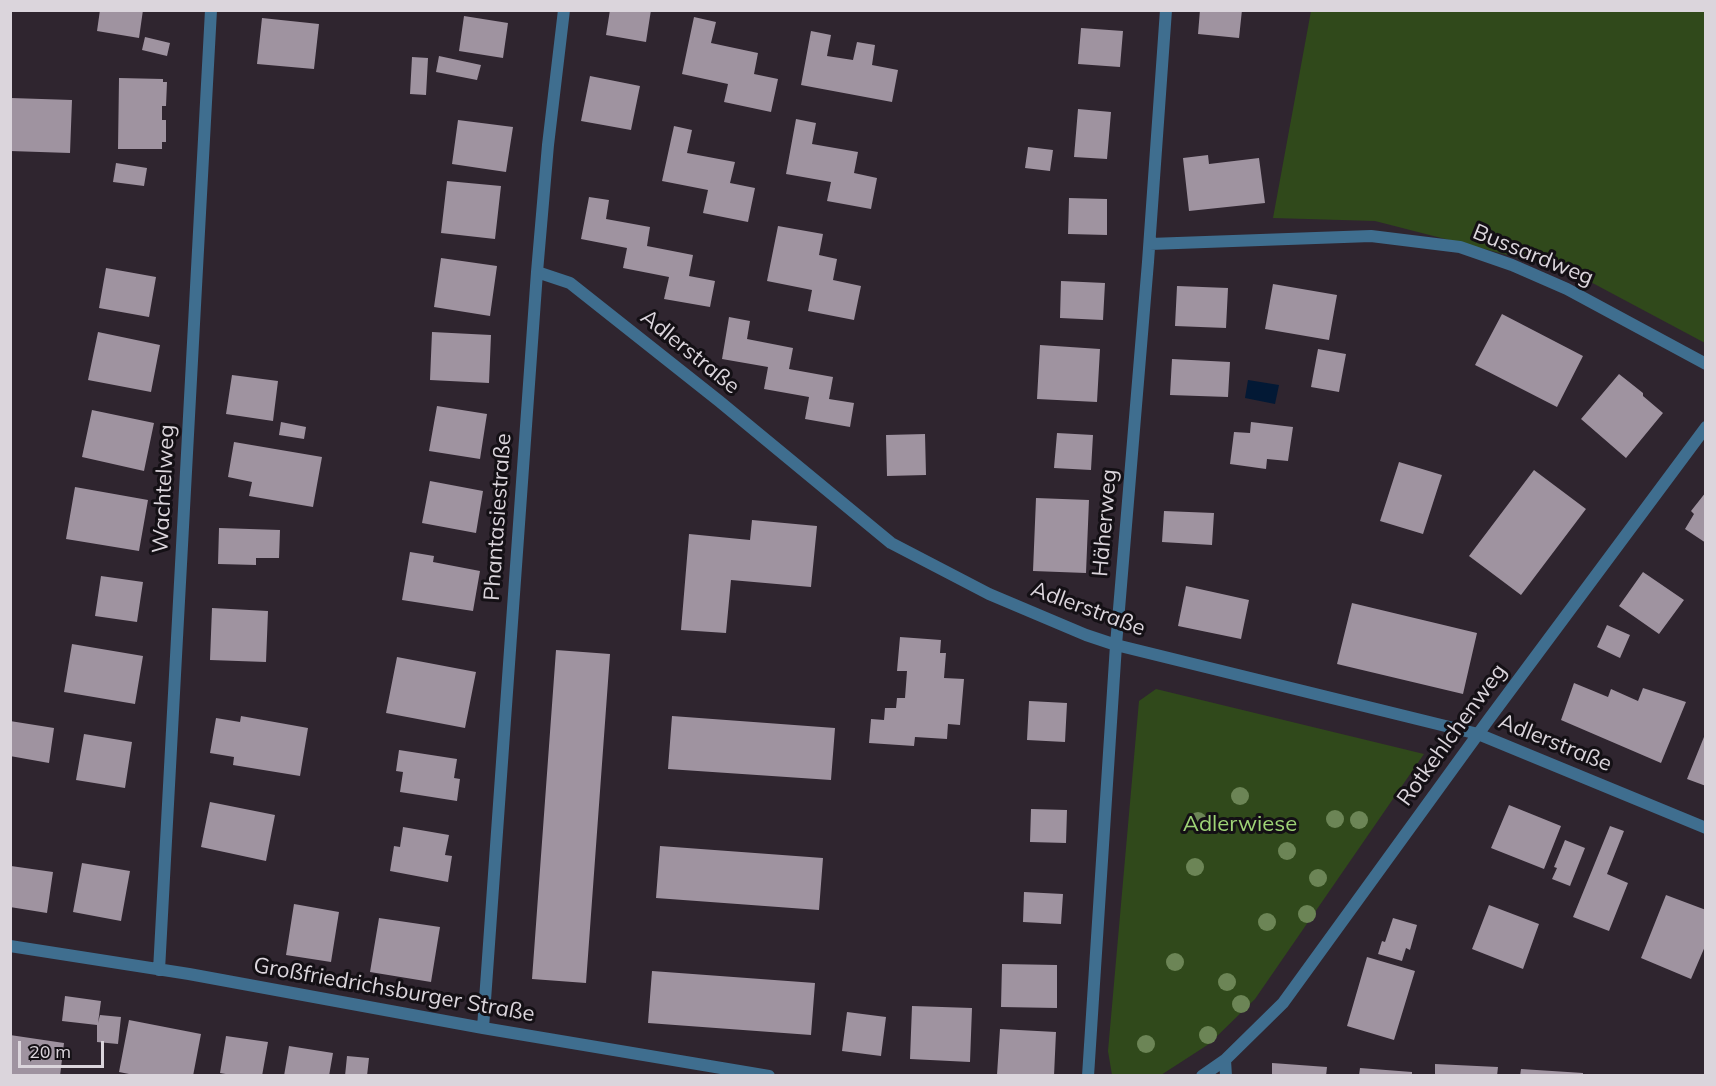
<!DOCTYPE html>
<meta charset="utf-8">
<style>
body{margin:0}
#map{position:relative;width:1716px;height:1086px;overflow:hidden;background:#2f252f;font-family:Mulish,sans-serif}
canvas{display:block}
.frame{position:absolute;inset:0;border:12px solid #dbd5dc;pointer-events:none}
.scale{position:absolute;left:18px;top:1041px;width:86px;height:27px;box-sizing:border-box;border:3px solid #dbd5dc;border-top:0;padding-left:8px;font-size:18px;line-height:21px;white-space:nowrap;color:#dbd5dc;-webkit-text-stroke:4px #141015;paint-order:stroke}
</style>
<div id="map">
<canvas width="1716" height="1086"></canvas>
<div class="frame"></div>
<div class="scale">20 m</div>
</div>
<script>
const ctx = document.querySelector('canvas').getContext('2d');
ctx.lineJoin = 'round';
function fill(path, color) {
  ctx.fillStyle = color;
  ctx.fill(path, 'evenodd');
}
function toPath(rows) {
  const path = new Path2D();
  for (const r of rows) {
    path.moveTo(r[0], r[1]);
    for (let i = 2; i < r.length; i += 2) path.lineTo(r[i], r[i + 1]);
  }
  return path;
}
function strokePath(path, color, width, dash) {
  ctx.strokeStyle = color;
  ctx.lineWidth = width;
  ctx.lineCap = dash ? 'butt' : 'round';
  ctx.setLineDash(dash || []);
  ctx.stroke(path);
}
function write(font, color, halo, rows, align = 'center') {
  ctx.font = font + ' Mulish,sans-serif';
  ctx.lineWidth = 6;
  ctx.setLineDash([]);
  ctx.textBaseline = 'middle';
  ctx.strokeStyle = halo;
  ctx.fillStyle = color;
  for (const [text, x, y, turn = 0] of rows) {
    ctx.save();
    ctx.translate(x, y);
    ctx.rotate((+turn || 0) * Math.PI / 180);
    ctx.textAlign = isNaN(turn) ? turn : align;
    if (halo) ctx.strokeText(text, 0, 0);
    ctx.fillText(text, 0, 0);
    ctx.restore();
  }
}
fill(toPath([
 [1311,11,1705,11,1705,343,1570,271,1375,221,1273,218],
 [1156,689,1424,754,1255,999,1209,1044,1161,1075,1112,1075,1108,1051,1139,701]
]), '#30491b');
fill(toPath([
 [1248,380,1279,385,1275,404,1245,398]
]), '#031935');
fill(toPath([
 [100,10,143,10,139,38,97,31],
 [610,10,651,10,646,42,606,35],
 [1200,10,1242,10,1239,38,1198,34],
 [464,16,508,23,503,58,459,51],
 [694,17,716,22,711,43,758,53,754,74,778,79,771,112,724,102,728,84,682,74],
 [262,18,319,24,314,69,257,64],
 [1081,28,1123,31,1120,67,1078,64],
 [811,31,831,35,827,56,853,60,857,42,875,45,872,65,898,70,892,102,801,85],
 [145,37,170,43,167,56,142,50],
 [439,56,481,65,477,80,436,72],
 [412,57,428,58,426,95,410,94],
 [590,76,640,86,631,130,581,121],
 [119,78,163,79,163,82,167,82,166,106,162,106,162,120,166,120,166,142,162,142,162,149,118,149],
 [11,98,72,100,70,153,10,151],
 [1078,109,1111,112,1107,159,1074,157],
 [796,119,816,123,812,144,858,152,854,173,877,178,871,209,827,201,831,182,786,174],
 [458,120,513,127,506,172,452,164],
 [674,126,692,130,687,153,735,162,730,183,755,188,748,222,703,213,708,190,662,181],
 [1028,147,1053,150,1050,171,1025,168],
 [1208,155,1209,164,1259,158,1265,203,1189,211,1183,158],
 [116,163,147,168,144,186,113,182],
 [447,181,501,186,495,239,441,233],
 [589,197,609,200,606,219,650,227,647,246,693,255,689,276,715,281,710,307,664,299,669,277,623,268,627,248,581,239],
 [1069,198,1107,199,1107,235,1068,234],
 [778,226,823,234,819,255,837,259,833,280,861,286,854,320,808,311,812,290,767,281],
 [441,258,497,266,490,316,434,307],
 [106,268,156,277,149,317,99,308],
 [1061,281,1105,283,1103,320,1060,318],
 [1273,284,1337,295,1329,340,1265,329],
 [1177,286,1228,288,1226,328,1175,326],
 [1502,314,1583,356,1557,407,1475,365],
 [729,317,750,321,747,339,793,348,789,369,833,377,829,399,854,403,850,427,805,419,809,397,764,389,768,367,722,359],
 [98,332,160,345,151,392,88,380],
 [432,332,491,335,489,383,430,380],
 [1040,345,1100,349,1097,402,1037,399],
 [1318,349,1346,354,1339,392,1311,387],
 [1172,359,1230,362,1228,397,1170,395],
 [1619,374,1643,393,1643,396,1663,413,1626,458,1581,419],
 [232,375,278,381,273,421,226,414],
 [437,406,487,414,480,459,429,451],
 [92,410,154,423,144,471,82,457],
 [281,422,306,427,304,439,279,435],
 [1251,422,1293,427,1288,461,1267,459,1266,469,1230,464,1234,432,1250,433],
 [1057,433,1093,435,1091,470,1054,468],
 [925,434,926,475,887,476,886,435],
 [234,442,322,457,313,507,249,496,252,482,228,477],
 [1399,462,1442,475,1423,534,1380,521],
 [1534,470,1586,509,1521,595,1469,556],
 [430,481,483,491,476,533,422,523],
 [75,487,148,500,139,551,66,539],
 [1706,492,1706,543,1685,529,1694,514,1691,511],
 [1036,498,1089,500,1086,573,1033,571],
 [1164,511,1214,513,1212,545,1162,542],
 [752,520,817,526,811,587,731,580,726,633,681,630,689,534,750,540],
 [219,528,280,530,279,558,256,558,256,565,218,564],
 [410,552,434,556,433,562,480,571,473,611,402,600],
 [1643,572,1684,600,1659,634,1619,606],
 [101,576,143,582,137,622,95,616],
 [1186,586,1249,600,1241,639,1178,626],
 [1352,603,1477,633,1463,694,1337,664],
 [212,608,268,611,266,662,210,660],
 [1607,625,1630,635,1620,658,1597,647],
 [900,637,941,640,940,653,946,653,944,678,964,679,960,725,948,724,947,739,915,737,914,746,869,743,871,719,884,720,885,708,896,708,897,698,905,698,907,671,897,671],
 [72,644,143,656,135,704,64,692],
 [556,650,610,654,586,983,532,979],
 [397,657,476,672,465,728,386,713],
 [1574,683,1608,697,1611,689,1638,701,1643,688,1686,702,1661,763,1561,720],
 [1029,701,1067,703,1065,742,1027,740],
 [241,716,308,728,300,776,233,765,234,757,210,753,216,718,240,722],
 [672,716,835,728,831,780,668,769],
 [10,721,54,728,49,763,10,756],
 [1706,732,1706,786,1687,779],
 [84,734,132,742,125,788,76,780],
 [399,750,457,759,454,778,460,779,457,801,400,792,403,772,396,771],
 [210,802,275,815,266,861,201,847],
 [1509,805,1561,826,1544,869,1491,848],
 [1031,809,1067,810,1066,843,1030,842],
 [1610,826,1624,831,1607,874,1628,883,1609,931,1573,917],
 [403,827,449,835,445,855,452,856,448,882,390,871,394,846,400,847],
 [1565,840,1585,848,1570,886,1552,879,1557,868,1554,867],
 [660,846,823,858,819,910,656,898],
 [82,863,130,871,121,921,73,912],
 [11,866,53,872,47,913,10,907],
 [1024,892,1063,894,1061,924,1023,922],
 [1666,895,1706,910,1706,944,1691,979,1641,958],
 [294,904,339,912,331,962,286,955],
 [1489,905,1539,924,1523,969,1472,949],
 [379,918,440,927,431,982,370,972],
 [1393,918,1417,925,1410,950,1406,948,1402,961,1378,954,1382,941,1385,942],
 [1367,957,1415,971,1394,1040,1347,1026],
 [1002,964,1057,965,1057,1008,1001,1007],
 [652,971,815,983,811,1035,648,1023],
 [65,996,101,1001,98,1023,100,1015,121,1017,118,1044,97,1042,97,1025,62,1021],
 [912,1006,972,1008,970,1062,910,1059],
 [847,1012,886,1017,881,1056,842,1051],
 [129,1020,201,1034,193,1076,139,1076,119,1072],
 [1000,1029,1056,1032,1054,1076,997,1075],
 [10,1035,64,1043,60,1076,10,1076],
 [226,1036,268,1042,262,1076,237,1076,220,1073],
 [289,1046,333,1053,329,1076,284,1076],
 [347,1056,369,1058,367,1076,345,1076],
 [1272,1063,1327,1067,1326,1076,1272,1076],
 [1435,1064,1498,1067,1497,1076,1435,1076],
 [1360,1068,1412,1072,1412,1076,1359,1076],
 [1521,1069,1583,1073,1583,1076,1520,1076]
]), '#9f93a0');
strokePath(toPath([
 [1150,244,1371,236,1460,247,1512,265,1567,289,1706,364],
 [537,272,570,283,719,401,891,543,989,594,1086,635,1116,645,1478,734,1706,828],
 [10,946,189,974,483,1028,769,1076],
 [159,970,211,10],
 [483,1028,537,272,548,145,564,10],
 [1225,1060,1226,1076],
 [1088,1076,1116,645,1148,262,1166,10],
 [1202,1076,1225,1060,1283,1003,1489,719,1706,427]
]), '#3f6e8f', 12);
ctx.fillStyle = '#6c8556';
for (const [x, y] of [
 [1240,796],
 [1335,819],
 [1359,820],
 [1198,821],
 [1287,851],
 [1195,867],
 [1318,878],
 [1307,914],
 [1267,922],
 [1175,962],
 [1227,982],
 [1241,1004],
 [1208,1035],
 [1146,1044]
]) {
  ctx.beginPath();
  ctx.arc(x, y, 9, 0, 2 * Math.PI);
  ctx.fill();
}
write('22px', '#dbd5dc', '#141015', [
 ["Bussardweg",1533,255,22],
 ["Adlerstraße",690,352,39],
 ["Wachtelweg",164,489,-87],
 ["Phantasiestraße",498,517,-86],
 ["Häherweg",1105,523,-85],
 ["Adlerstraße",1088,609,20],
 ["Rotkehlchenweg",1452,735,-54],
 ["Adlerstraße",1555,743,22],
 ["Großfriedrichsburger Straße",394,990,10]
]);
write('22px', '#9ed376', '#141015', [
 ["Adlerwiese",1240,824]
]);
</script>
